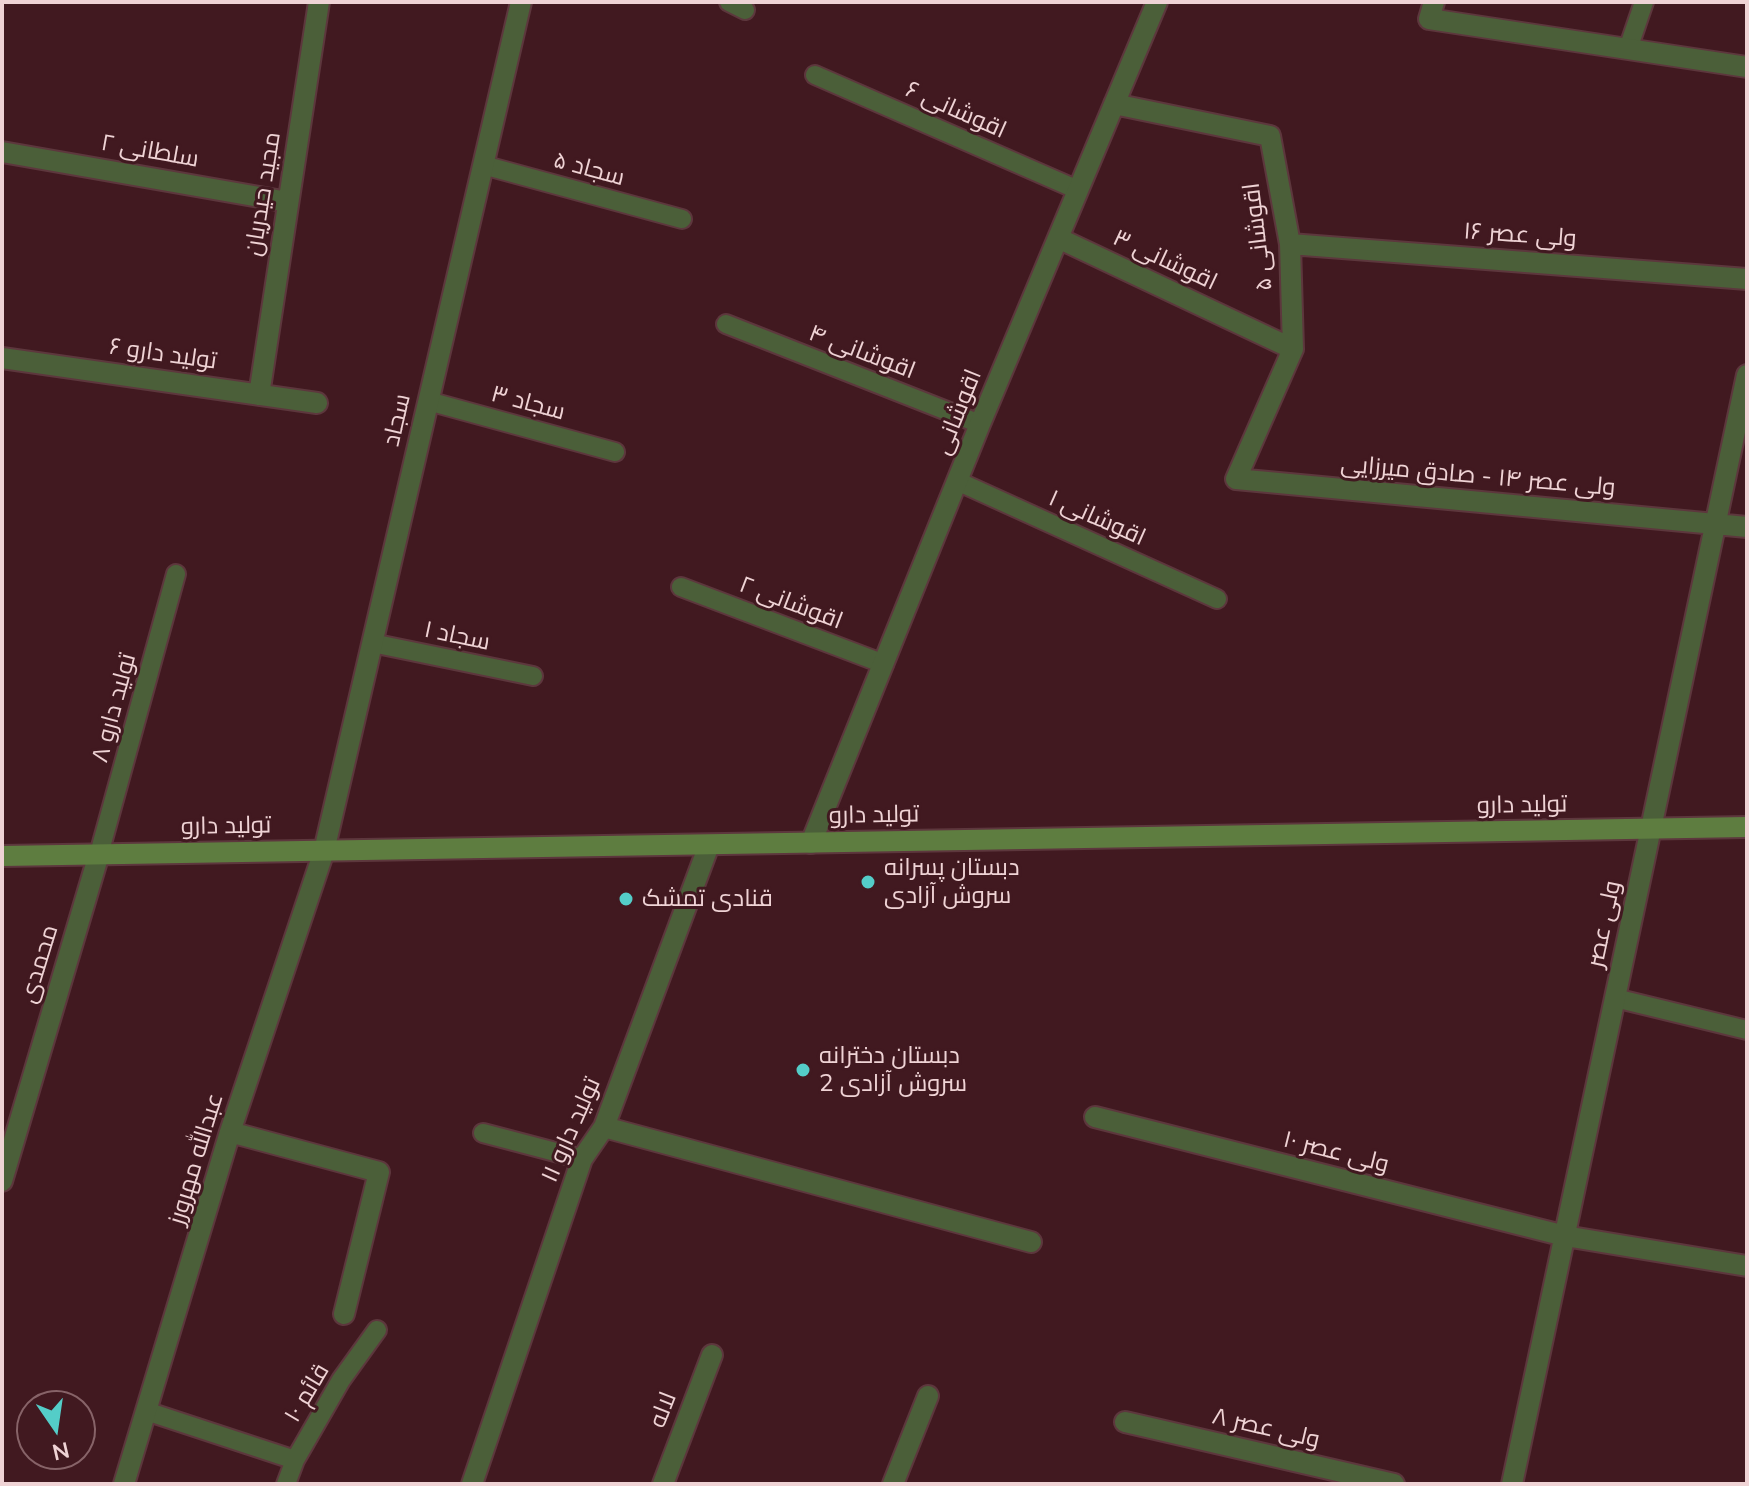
<!DOCTYPE html>
<meta charset="utf-8">
<style>
body{margin:0}
#map{position:relative;width:1749px;height:1486px;overflow:hidden;background:#411920;font-family:Mulish,sans-serif}
canvas{display:block}
.frame{position:absolute;inset:0;border:4px solid #efd3d5;pointer-events:none}
.north{position:absolute;left:16px;top:1390px;width:80px;height:80px;box-sizing:border-box;background:#411920;border:2px solid #876368;border-radius:50%;rotate:167deg;font-size:22px;font-weight:700;line-height:32px;text-align:center;color:#efd3d5}
.north::after{content:'';display:block;margin:auto;width:28px;height:36px;background:#54cdc8;clip-path:polygon(50% 0,100% 100%,50% 72%,0 100%)}
</style>
<div id="map">
<canvas width="1749" height="1486"></canvas>
<div class="frame"></div>
<div class="north">N</div>
</div>
<script>
const ctx = document.querySelector('canvas').getContext('2d');
ctx.lineJoin = 'round';
function toPath(rows) {
  const path = new Path2D();
  for (const r of rows) {
    path.moveTo(r[0], r[1]);
    for (let i = 2; i < r.length; i += 2) path.lineTo(r[i], r[i + 1]);
  }
  return path;
}
function strokePath(path, color, width, dash) {
  ctx.strokeStyle = color;
  ctx.lineWidth = width;
  ctx.lineCap = dash ? 'butt' : 'round';
  ctx.setLineDash(dash || []);
  ctx.stroke(path);
}
function write(font, color, halo, rows, align = 'center') {
  ctx.font = font + ' Mulish,Cairo,sans-serif';
  ctx.lineWidth = 6;
  ctx.setLineDash([]);
  ctx.textBaseline = 'middle';
  ctx.strokeStyle = halo;
  ctx.fillStyle = color;
  for (const [text, x, y, turn = 0] of rows) {
    ctx.save();
    ctx.translate(x, y);
    ctx.rotate((+turn || 0) * Math.PI / 180);
    ctx.textAlign = isNaN(turn) ? turn : align;
    if (halo) ctx.strokeText(text, 0, 0);
    ctx.fillText(text, 0, 0);
    ctx.restore();
  }
}
const lane = toPath([
 [729,2,745,10],
 [1628,49,1644,2],
 [815,75,1078,190],
 [483,165,682,219],
 [726,324,980,424],
 [428,401,615,452],
 [957,481,1217,599],
 [681,587,884,664],
 [372,643,533,676],
 [99,854,176,574],
 [1615,998,1747,1030],
 [483,1133,582,1159],
 [146,1411,295,1460],
 [286,1484,295,1460,341,1380,377,1330]
]);
const street = toPath([
 [1434,2,1429,19,1747,67],
 [1114,104,1270,136,1290,244,1293,349,1236,479,1747,527],
 [2,152,288,202],
 [1058,238,1293,349],
 [1290,244,1747,279],
 [2,358,317,403],
 [259,395,319,2],
 [811,843,980,424,1157,2],
 [1095,1117,1565,1236,1747,1266],
 [604,1127,1031,1242],
 [230,1132,379,1172,344,1314],
 [2,1181,99,854],
 [1125,1422,1394,1484],
 [124,1484,230,1132,324,851,521,2],
 [472,1484,582,1159,604,1127,709,845],
 [663,1484,712,1355],
 [893,1484,928,1396],
 [1512,1484,1747,375]
]);
const secondary = toPath([
 [2,856,1747,827]
]);
strokePath(lane, '#5d373d', 22);
strokePath(street, '#5d373d', 24);
strokePath(secondary, '#5d373d', 24);
strokePath(lane, '#4b5f39', 18);
strokePath(street, '#4b5f39', 20);
strokePath(secondary, '#5e7d40', 20);
for (const [x, y, r, color] of [
 [868,882,8,"#54cdc8"],
 [626,899,8,"#54cdc8"],
 [803,1070,8,"#54cdc8"]
]) {
  const dot = new Path2D();
  dot.arc(x, y, r, 0, 2 * Math.PI);
  ctx.fillStyle = color;
  ctx.fill(dot);
  strokePath(dot, '#411920', 3);
}
write('24px', '#efd3d5', '#411920', [
 ["اقوشانی ۶",956,110,24],
 ["۲ سلطانی",150,151,10],
 ["سجاد ۵",589,169,15],
 ["مجید حیدریان",263,194,-81],
 ["ولی عصر ۱۶",1520,235,4],
 ["اقوشانی ۵",1258,237,-97],
 ["اقوشانی ۳",1165,260,25],
 ["اقوشانی ۴",862,352,21],
 ["تولید دارو ۶",163,354,8],
 ["سجاد ۳",528,403,15],
 ["اقوشانی",958,412,-68],
 ["سجاد",397,420,-77],
 ["ولی عصر ۱۴ - صادق میرزایی",1478,476,5],
 ["اقوشانی ۱",1097,518,24],
 ["اقوشانی ۲",791,603,21],
 ["سجاد ۱",457,636,12],
 ["تولید دارو ۸",114,708,-75],
 ["تولید دارو",1522,805,-1],
 ["تولید دارو",874,815,-1],
 ["تولید دارو",226,826,-1],
 ["ولی عصر",1604,924,-78],
 ["محمدی",39,964,-73],
 ["تولید دارو ۱۱",571,1130,-66],
 ["ولی عصر ۱۰",1336,1152,14],
 ["عبدالله مهرورز",196,1159,-73],
 ["قائم ۱۰",307,1393,-59],
 ["لاله",663,1410,-69],
 ["ولی عصر ۸",1266,1428,13]
]);
write('24px', '#efd3d5', '#411920', [
 ["دبستان پسرانه",884,868],
 ["سروش آزادی",884,896],
 ["قنادی تمشک",642,899],
 ["دبستان دخترانه",819,1056],
 ["سروش آزادی 2",819,1084]
], 'left');
</script>
